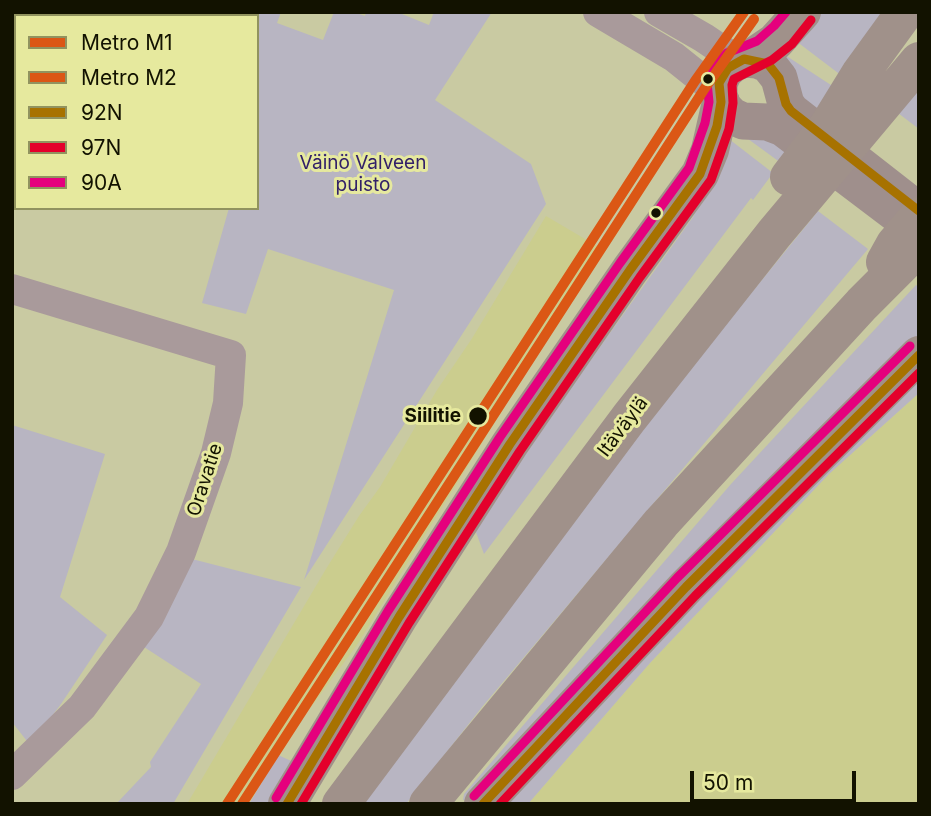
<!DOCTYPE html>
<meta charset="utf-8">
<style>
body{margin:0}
#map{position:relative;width:931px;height:816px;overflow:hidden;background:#c9caa2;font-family:Inter,sans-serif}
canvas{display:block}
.frame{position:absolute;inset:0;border:14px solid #121200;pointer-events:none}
.legend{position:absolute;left:14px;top:14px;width:245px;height:196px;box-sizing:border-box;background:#e6e99e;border:2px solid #91935f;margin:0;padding:9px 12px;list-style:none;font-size:21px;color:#121200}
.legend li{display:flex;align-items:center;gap:14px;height:35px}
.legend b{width:35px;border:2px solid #91935f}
.scale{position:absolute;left:690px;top:771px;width:166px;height:32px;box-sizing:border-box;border:4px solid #121200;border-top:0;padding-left:9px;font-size:21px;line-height:24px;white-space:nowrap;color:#121200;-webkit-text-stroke:5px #e6e99e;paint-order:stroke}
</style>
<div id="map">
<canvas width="931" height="816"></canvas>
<div class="frame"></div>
<ul class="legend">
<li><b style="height:9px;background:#db5715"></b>Metro M1</li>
<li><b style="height:9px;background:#db5715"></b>Metro M2</li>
<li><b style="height:9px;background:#a77200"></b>92N</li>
<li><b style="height:9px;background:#e4002b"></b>97N</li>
<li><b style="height:9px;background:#e5007d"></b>90A</li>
</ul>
<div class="scale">50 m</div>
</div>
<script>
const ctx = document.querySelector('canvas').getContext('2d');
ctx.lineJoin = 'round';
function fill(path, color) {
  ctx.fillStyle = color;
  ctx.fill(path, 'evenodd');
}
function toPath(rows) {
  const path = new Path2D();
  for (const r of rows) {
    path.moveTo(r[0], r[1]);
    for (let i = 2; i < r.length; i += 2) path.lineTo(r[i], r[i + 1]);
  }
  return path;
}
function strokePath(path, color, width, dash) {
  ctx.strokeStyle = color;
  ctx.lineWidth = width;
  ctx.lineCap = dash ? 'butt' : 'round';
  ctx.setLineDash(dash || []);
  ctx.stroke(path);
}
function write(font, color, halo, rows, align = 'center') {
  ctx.font = font + ' Inter,sans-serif';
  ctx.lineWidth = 6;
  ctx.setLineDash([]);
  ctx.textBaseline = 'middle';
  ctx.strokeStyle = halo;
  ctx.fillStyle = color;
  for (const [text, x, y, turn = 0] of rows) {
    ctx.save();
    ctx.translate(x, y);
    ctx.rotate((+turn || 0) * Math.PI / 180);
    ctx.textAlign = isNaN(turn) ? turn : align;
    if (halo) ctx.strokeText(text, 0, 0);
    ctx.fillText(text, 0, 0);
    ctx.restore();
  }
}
fill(toPath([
 [546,216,602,249,357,645,288,738,249,804,187,804,326,569,359,516,380,487,437,390,471,340],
 [919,393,919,804,528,804,650,663,829,474]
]), '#cbcd8e');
fill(toPath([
 [12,12,281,12,277,23,323,40,334,12,354,12,365,16,366,12,397,12,429,25,434,12,492,12,435,100,531,164,546,204,304,580,394,290,268,249,246,314,202,303,229,208,257,208,257,16,16,16,16,139,12,138],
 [816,12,883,12,842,76,792,38],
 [785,55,834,87,814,116,804,107],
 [919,87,919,129,898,113],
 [745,128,791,149,781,163,744,136],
 [729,139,773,173,753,200,751,198,484,554,473,524,693,217],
 [818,211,868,249,482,707,406,804,359,804,664,400],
 [916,285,919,287,919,342,465,800,463,800,464,794,731,484],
 [919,381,919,393,829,474,650,663,528,804,495,804],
 [12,425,105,454,60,597,107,635,61,704,30,745,12,722],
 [188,558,301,587,173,804,116,804,151,767,150,762,201,684,144,647],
 [278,755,298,764,275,804,249,804]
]), '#b8b5c2');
strokePath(toPath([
 [598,12,674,57,719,93],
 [659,12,704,38,738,61],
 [12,289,231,355,228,403,216,453,181,552,149,617,82,707,12,775]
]), '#a99a9b', 30);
strokePath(toPath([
 [919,211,791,111,786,104,779,78,768,64,757,60,744,59,733,64,724,72,719,83,719,96,723,107,732,116,743,121,767,122,783,128,919,231]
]), '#9f8f8c', 37);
strokePath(toPath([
 [750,59,775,42,802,12],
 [789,177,828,126,860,74,905,12],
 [885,262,895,244,919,216],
 [287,804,399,617,510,444,630,270,700,174,710,150,721,102],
 [341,804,629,418,774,234,919,61],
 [428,804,661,523,862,304,919,247],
 [483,804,686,587,919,355]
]), '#a0918a', 38);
strokePath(toPath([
 [287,804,399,617,510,444,630,270,700,174,717,126,721,102,719,83,728,68,744,59,768,64,779,78,786,104,791,111,919,211],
 [483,804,686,587,919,355]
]), '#a77200', 9);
strokePath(toPath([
 [301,804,409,623,520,451,640,277,711,180,729,129,733,103,732,85,734,79,772,60,792,44,811,20],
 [500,804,695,596,919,373]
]), '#e4002b', 9);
strokePath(toPath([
 [474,796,677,578,910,346],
 [276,798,388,611,500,437,620,263,689,168,705,123,709,102,707,82,713,66,727,53,757,41,774,26,786,12]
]), '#e5007d', 9);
strokePath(toPath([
 [227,804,695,81,744,12]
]), '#db5715', 10);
strokePath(toPath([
 [242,804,705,88,754,19]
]), '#db5715', 10);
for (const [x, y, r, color] of [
 [708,79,6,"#121200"],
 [656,213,6,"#121200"],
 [478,416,10,"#121200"]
]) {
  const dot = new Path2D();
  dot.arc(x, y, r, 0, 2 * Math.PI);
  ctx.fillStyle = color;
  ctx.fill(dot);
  strokePath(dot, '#e6e99e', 2.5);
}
write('19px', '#322068', '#e6e99e', [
 ["Väinö Valveen",363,163],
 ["puisto",363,185]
]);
write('bold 19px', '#121200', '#e6e99e', [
 ["Siilitie",461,416]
], 'right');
write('19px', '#121200', '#e6e99e', [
 ["Itäväylä",623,427,-53],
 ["Oravatie",205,480,-72]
]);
</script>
